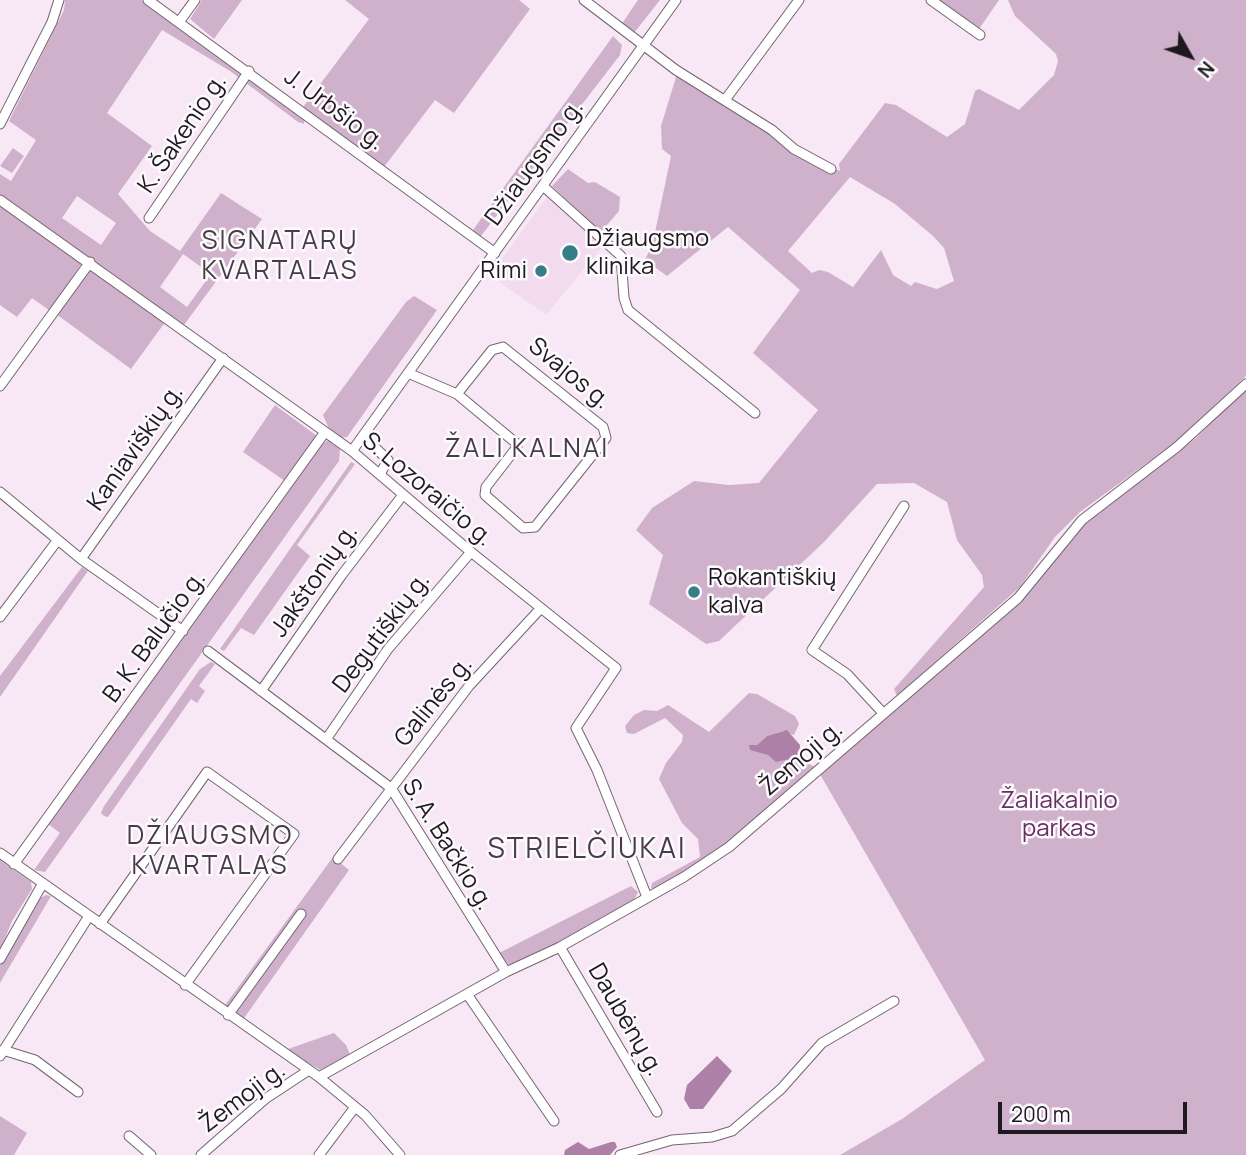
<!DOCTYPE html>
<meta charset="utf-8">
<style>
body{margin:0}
#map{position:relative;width:1246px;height:1155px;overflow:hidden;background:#f8e8f6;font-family:Manrope,sans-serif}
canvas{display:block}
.north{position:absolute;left:1155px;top:21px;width:70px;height:70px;-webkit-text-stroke:5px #fdfafd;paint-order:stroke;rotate:130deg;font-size:19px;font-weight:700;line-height:28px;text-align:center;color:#1e191e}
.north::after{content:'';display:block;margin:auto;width:24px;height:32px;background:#1e191e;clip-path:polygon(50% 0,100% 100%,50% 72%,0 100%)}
.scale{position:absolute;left:998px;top:1102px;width:189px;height:32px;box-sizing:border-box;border:4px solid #1e191e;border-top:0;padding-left:9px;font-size:21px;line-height:24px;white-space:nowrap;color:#1e191e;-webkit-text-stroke:5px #fdfafd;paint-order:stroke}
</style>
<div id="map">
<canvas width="1246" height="1155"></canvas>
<div class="north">N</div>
<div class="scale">200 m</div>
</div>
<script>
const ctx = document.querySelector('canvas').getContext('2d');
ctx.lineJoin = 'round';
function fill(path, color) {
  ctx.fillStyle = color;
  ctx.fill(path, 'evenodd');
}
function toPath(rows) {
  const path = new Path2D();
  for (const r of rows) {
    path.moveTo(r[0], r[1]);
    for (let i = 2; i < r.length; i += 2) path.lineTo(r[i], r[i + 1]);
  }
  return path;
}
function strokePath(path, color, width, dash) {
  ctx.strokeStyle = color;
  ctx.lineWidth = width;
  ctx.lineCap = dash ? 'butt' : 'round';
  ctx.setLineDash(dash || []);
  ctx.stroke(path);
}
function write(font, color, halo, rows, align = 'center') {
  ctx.font = font + ' Manrope,sans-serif';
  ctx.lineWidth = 5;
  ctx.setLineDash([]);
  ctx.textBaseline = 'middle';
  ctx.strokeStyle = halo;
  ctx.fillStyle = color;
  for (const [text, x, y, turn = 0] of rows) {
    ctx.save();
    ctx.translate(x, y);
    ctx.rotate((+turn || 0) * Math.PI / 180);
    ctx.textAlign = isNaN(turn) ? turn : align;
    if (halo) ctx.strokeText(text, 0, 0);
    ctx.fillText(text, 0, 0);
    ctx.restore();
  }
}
fill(toPath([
 [548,196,603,246,546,315,490,275]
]), '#f2dbef');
fill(toPath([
 [65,0,142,0,305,118,304,124,298,122,230,71,162,30,107,113,152,146,118,194,150,231,180,251,221,193,262,219,184,325,0,195,0,174,11,181,36,140,9,121,64,10],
 [77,196,116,223,101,245,62,218],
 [183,254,211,274,187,307,160,287],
 [202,0,242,0,214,39,190,19],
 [345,0,519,0,530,9,454,113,435,100,384,167,303,107,369,19],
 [638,0,660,0,634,33,621,25],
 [935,0,999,0,977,32],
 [1008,0,1246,0,1246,376,1177,441,1080,512,1055,537,1020,587,897,696,894,689,984,587,982,575,957,540,947,502,914,483,877,484,824,542,719,641,706,644,649,604,663,555,636,530,652,508,694,481,729,485,759,483,818,410,753,353,800,290,728,227,667,276,645,260,653,242,671,156,662,149,661,126,676,77,678,74,691,81,780,141,840,171,839,164,885,103,896,105,947,137,965,124,975,91,979,89,1019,110,1054,75,1058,61,1056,54,1015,16],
 [850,177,895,204,933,236,944,248,954,281,937,289,915,282,911,286,893,275,881,250,853,287,828,272,819,270,812,273,788,251],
 [613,36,622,45,620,55,481,236,477,236,473,230],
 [13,148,24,156,12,173,0,166],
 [568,169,588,183,595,182,620,197,619,211,601,232,552,186],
 [0,203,82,263,50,311,32,298,17,317,0,305],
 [95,269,166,321,131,369,56,314,85,273],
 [414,296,437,310,352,430,347,437,340,438,330,431,323,415,406,302],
 [1246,388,1246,1155,840,1155,902,1119,985,1060,821,776,822,771,1027,594,1078,529,1196,438],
 [275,405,317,436,285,481,243,452],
 [328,440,340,449,339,461,45,872,34,870,60,833,48,824,319,447],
 [351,462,355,464,297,545,310,556,254,635,241,628,224,651,220,649],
 [82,567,88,571,0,697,0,676],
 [211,662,215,664,199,686,205,691,197,703,191,699,108,817,104,816,101,813,104,806,200,669],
 [749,693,757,694,795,716,799,724,794,735,783,731,767,736,757,745,784,759,799,757,816,768,725,844,697,865,655,889,651,888,652,883,700,857,698,839,682,823,659,779,666,763,682,742,683,735,665,718,634,734,627,733,625,726,634,715,644,710,657,711,668,705,709,732],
 [333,857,349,870,242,1021,223,1008],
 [0,860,31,882,32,889,12,921,0,951],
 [631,886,638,892,634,900,557,943,509,965,499,953],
 [46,895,51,896,0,983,0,966,37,900],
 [334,1033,346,1045,350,1055,321,1070,285,1050],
 [0,1116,27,1133,14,1155,0,1155]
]), '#d0b1cc');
fill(toPath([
 [787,730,800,745,799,757,776,762,768,755,750,750,749,745,757,745,767,736],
 [717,1056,732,1071,703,1109,690,1109,684,1099,687,1085],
 [578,1142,589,1149,611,1142,615,1142,617,1147,610,1155,564,1155,565,1150]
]), '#ad80a8');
const minor = toPath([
 [148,0,495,253],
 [584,0,676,70,772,130,794,149,831,169],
 [931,0,980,35],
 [179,22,195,0],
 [725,100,799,0],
 [0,124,52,22,59,0],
 [543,186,621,256,624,298,628,310,755,413],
 [0,200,352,451,471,552,616,668,576,728,597,770,647,897],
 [149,218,249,71],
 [408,373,457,394,516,443,517,447,486,487,485,495,523,528,535,527,606,438,603,427,503,347,492,350,457,394],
 [0,386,90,262],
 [363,436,388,460,380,474],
 [352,451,676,0],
 [0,492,81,559,183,631],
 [81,559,223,358],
 [0,617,57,541],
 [208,651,391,788,506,972],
 [261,691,341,576,402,496],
 [883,713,847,674,812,650,904,506],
 [327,738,388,649,471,552],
 [0,853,319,1077,365,1115,400,1155],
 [338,859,469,686,541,608],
 [14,864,325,432],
 [100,924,207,772,294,834,185,985],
 [560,947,657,1112],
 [0,959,43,883],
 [467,994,554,1121],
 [228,1015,301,914],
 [3,1050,35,1060,78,1092],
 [0,1056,89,916],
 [319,1077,506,972,560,947,684,877,729,847,1018,598,1082,520,1177,447,1246,384],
 [129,1136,151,1155],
 [201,1155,265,1099,309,1070],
 [319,1155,355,1107],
 [620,1155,672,1140,712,1137,732,1131,781,1089,822,1043,894,1001]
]);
strokePath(minor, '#726471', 11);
strokePath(minor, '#fff', 9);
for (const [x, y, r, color] of [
 [570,253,9,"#367e85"],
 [541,271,7,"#367e85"],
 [694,592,7,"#367e85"]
]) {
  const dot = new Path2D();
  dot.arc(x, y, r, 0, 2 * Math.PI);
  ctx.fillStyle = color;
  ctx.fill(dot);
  strokePath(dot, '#fdfafd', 2.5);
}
write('24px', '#1e191e', '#fdfafd', [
 ["J. Urbšio g.",334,110,37],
 ["K. Šakenio g.",183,134,-56],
 ["Džiaugsmo g.",535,163,-54],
 ["Svajos g.",569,374,39],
 ["Kaniaviškių g.",136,448,-55],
 ["S. Lozoraičio g.",427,490,40],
 ["Jakštonių g.",315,581,-55],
 ["Degutiškių g.",382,633,-53],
 ["B. K. Balučio g.",155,637,-54],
 ["Galinės g.",434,702,-51],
 ["Žemoji g.",802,759,-41],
 ["S. A. Bačkio g.",447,845,58],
 ["Daubėnų g.",625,1020,60],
 ["Žemoji g.",243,1098,-37]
]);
write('24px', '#1e191e', '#fdfafd', [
 ["Džiaugsmo",586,239],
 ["klinika",586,267],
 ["Rimi",527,271,"right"],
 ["Rokantiškių",708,578],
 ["kalva",708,606]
], 'left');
write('24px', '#662e62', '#fdfafd', [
 ["Žaliakalnio",1059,801],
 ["parkas",1059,829]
]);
ctx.letterSpacing = '2px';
write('26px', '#473b46', '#fdfafd', [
 ["SIGNATARŲ",280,242],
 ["KVARTALAS",280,272],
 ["ŽALI KALNAI",527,450],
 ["DŽIAUGSMO",210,837],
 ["KVARTALAS",210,867]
]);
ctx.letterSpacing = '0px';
ctx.letterSpacing = '2px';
write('28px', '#473b46', '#fdfafd', [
 ["STRIELČIUKAI",587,850]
]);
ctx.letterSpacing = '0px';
</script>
